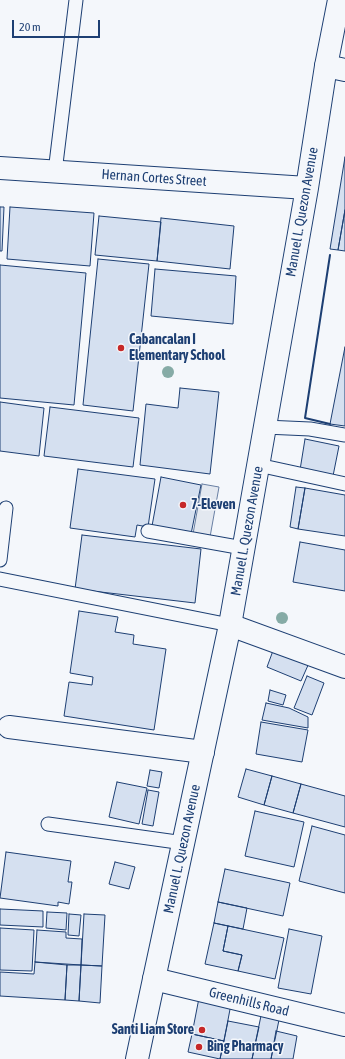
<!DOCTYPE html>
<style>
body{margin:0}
#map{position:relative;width:345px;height:1059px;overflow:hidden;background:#f4f7fb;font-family:"Asap Condensed",sans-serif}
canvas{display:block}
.scale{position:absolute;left:12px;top:20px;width:88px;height:18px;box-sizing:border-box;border:2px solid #1d3f73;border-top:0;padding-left:5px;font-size:12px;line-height:14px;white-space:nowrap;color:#1d3f73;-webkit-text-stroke:3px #f4f7fb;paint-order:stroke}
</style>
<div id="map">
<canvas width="345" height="1059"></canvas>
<div class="scale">20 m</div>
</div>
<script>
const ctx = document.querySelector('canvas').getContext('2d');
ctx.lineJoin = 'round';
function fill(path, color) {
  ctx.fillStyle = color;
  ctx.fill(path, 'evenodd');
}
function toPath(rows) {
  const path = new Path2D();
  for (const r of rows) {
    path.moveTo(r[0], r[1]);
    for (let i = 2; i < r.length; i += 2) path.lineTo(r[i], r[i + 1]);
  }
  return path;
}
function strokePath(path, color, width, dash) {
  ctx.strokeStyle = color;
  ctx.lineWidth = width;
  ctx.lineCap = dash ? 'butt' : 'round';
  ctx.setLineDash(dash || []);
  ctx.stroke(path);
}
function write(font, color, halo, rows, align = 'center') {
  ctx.font = font + ' "Asap Condensed",sans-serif';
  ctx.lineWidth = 3;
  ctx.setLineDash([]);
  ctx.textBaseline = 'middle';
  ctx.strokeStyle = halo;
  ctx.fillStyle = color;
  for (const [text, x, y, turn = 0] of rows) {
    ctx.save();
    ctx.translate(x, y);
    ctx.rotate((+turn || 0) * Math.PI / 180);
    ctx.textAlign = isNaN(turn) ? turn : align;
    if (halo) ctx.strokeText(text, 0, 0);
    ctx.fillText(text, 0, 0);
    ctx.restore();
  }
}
const parking = toPath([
 [202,484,219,487,210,537,193,534,202,484]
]);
fill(parking, '#e3e8f0');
strokePath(parking, '#687fa3', 1);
const building = toPath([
 [345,157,345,210,338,250,330,249,345,157],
 [0,207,4,207,2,251,0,251,0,207],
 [10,207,94,213,90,266,7,259,10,207],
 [345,210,345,251,338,250,345,210],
 [99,216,161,222,157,261,95,255,99,216],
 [161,218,234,226,230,269,157,261,161,218],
 [98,259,149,264,133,411,83,405,98,259],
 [0,265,86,273,74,405,0,398,0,265],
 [155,269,236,276,233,324,151,316,155,269],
 [345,347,345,426,330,424,345,347],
 [180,388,219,392,210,474,140,465,146,404,178,408,180,388],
 [0,402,44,408,39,456,0,451,0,402],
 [50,407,139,418,133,467,44,456,50,407],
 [305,439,339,446,333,476,300,470,305,439],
 [78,469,155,479,148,527,137,525,135,537,70,528,78,469],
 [161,477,201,485,191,534,152,526,161,477],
 [296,487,305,488,298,529,290,527,296,487],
 [305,488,345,495,345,536,298,529,305,488],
 [82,535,201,549,195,603,75,589,82,535],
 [300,542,345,550,345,591,293,582,300,542],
 [79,611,118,617,115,632,134,635,133,644,166,649,154,730,64,716,69,682,92,685,93,677,70,673,79,611],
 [274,648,309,663,301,681,267,667,274,648],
 [307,676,324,683,312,715,294,708,307,676],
 [270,690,286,695,283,705,268,701,270,690],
 [266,703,289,708,308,717,308,728,262,720,266,703],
 [261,722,308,730,302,762,256,754,261,722],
 [246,769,272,776,264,805,238,797,246,769],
 [150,770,162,772,159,788,147,786,150,770],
 [272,776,301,784,293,813,264,805,272,776],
 [117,782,147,788,139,824,109,817,117,782],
 [301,784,345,796,345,827,293,813,301,784],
 [148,790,159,792,153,826,142,824,148,790],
 [255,811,304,822,294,867,245,856,255,811],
 [312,826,345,835,345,893,299,881,312,826],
 [6,852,71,861,68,882,72,882,69,904,58,902,58,906,0,898,6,852],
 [115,862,135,867,129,889,109,884,115,862],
 [225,869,290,883,283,916,218,902,225,869],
 [218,902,247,908,243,929,214,923,218,902],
 [0,909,43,911,43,927,0,925,0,909],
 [47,912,67,913,66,930,46,928,47,912],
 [69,914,81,915,79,936,68,935,69,914],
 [84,914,105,915,102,966,81,965,84,914],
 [214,923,228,926,223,951,242,955,238,971,205,964,214,923],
 [228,926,284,938,275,979,238,971,242,955,223,951,228,926],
 [0,928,34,930,32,971,0,970,0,928],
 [289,929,322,936,311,994,278,988,289,929],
 [37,930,66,932,66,938,82,939,81,965,35,962,37,930],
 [35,962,67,965,65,1000,0,996,0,972,34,974,35,962],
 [67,965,81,965,79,1001,65,1000,67,965],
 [81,965,102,966,100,1003,79,1001,81,965],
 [199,998,231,1004,224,1041,192,1034,199,998],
 [262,1011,280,1015,271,1059,252,1059,262,1011],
 [228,1021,259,1027,252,1059,220,1059,228,1021],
 [276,1031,297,1036,293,1059,271,1059,276,1031],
 [192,1034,224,1041,220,1059,188,1052,192,1034]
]);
fill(building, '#d5e0f0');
strokePath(building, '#1d3f73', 1);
const lane = toPath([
 [55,172,76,0],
 [265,427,310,429,345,435],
 [258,465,345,484],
 [148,531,243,548],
 [0,560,6,508],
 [0,579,230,625],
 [48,824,184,843]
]);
const street = toPath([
 [326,66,345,70],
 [230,625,345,667],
 [9,727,203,752],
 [154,979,345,1025]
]);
const secondary = toPath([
 [0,168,307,188],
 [137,1059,154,979,230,625,307,188,326,66,339,0]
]);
strokePath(lane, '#1d3f73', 15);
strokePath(street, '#1d3f73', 24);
strokePath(secondary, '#1d3f73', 24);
strokePath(lane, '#f4f7fb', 13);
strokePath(street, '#f4f7fb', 22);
strokePath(secondary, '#f4f7fb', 22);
strokePath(toPath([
 [330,255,305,418,330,424]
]), '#1d3f73', 2);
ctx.fillStyle = '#86aba6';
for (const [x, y] of [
 [168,372],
 [282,618]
]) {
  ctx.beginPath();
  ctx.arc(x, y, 6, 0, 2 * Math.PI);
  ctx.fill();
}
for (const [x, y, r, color] of [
 [121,348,4,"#c62828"],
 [183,505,4,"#c62828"],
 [202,1030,4,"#c62828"],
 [199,1047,4,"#c62828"]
]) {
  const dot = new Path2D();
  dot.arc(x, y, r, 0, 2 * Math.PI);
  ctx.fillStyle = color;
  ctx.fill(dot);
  strokePath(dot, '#f4f7fb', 1.5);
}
write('14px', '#1d3f73', '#f4f7fb', [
 ["Hernan Cortes Street",154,178,4],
 ["Manuel L. Quezon Avenue",302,212,-80],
 ["Manuel L. Quezon Avenue",247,531,-80],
 ["Manuel L. Quezon Avenue",182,849,-78],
 ["Greenhills Road",249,1002,14]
]);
write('bold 14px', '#1d3f73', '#f4f7fb', [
 ["Cabancalan I",129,340],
 ["Elementary School",129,356],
 ["7-Eleven",191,505],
 ["Santi Liam Store",194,1030,"right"],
 ["Bing Pharmacy",207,1047]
], 'left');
</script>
